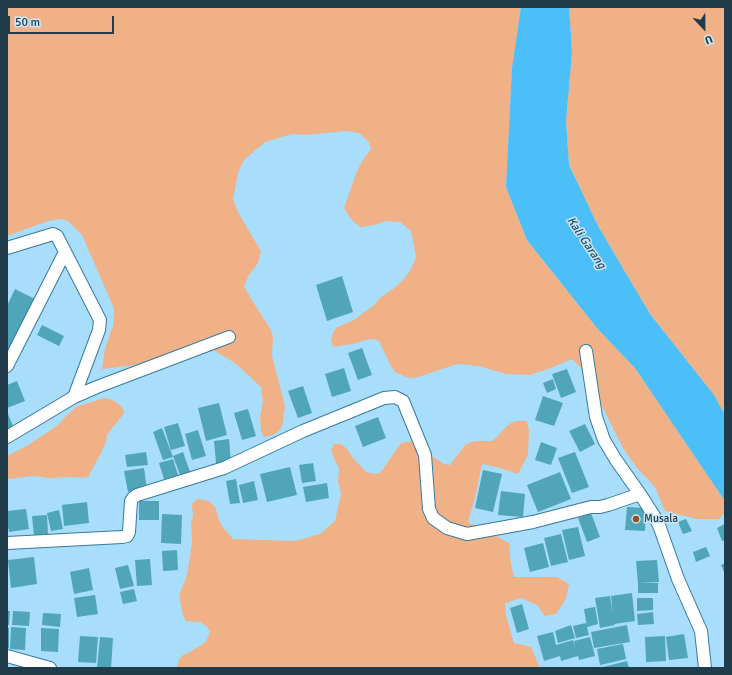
<!DOCTYPE html>
<style>
body{margin:0}
#map{position:relative;width:732px;height:675px;overflow:hidden;background:#a8ddfc;font-family:Signika,sans-serif}
canvas{display:block}
.frame{position:absolute;inset:0;border:8px solid #203c4b;pointer-events:none}
.north{position:absolute;left:684px;top:8px;width:40px;height:40px;-webkit-text-stroke:3px #cce6f6;paint-order:stroke;rotate:158deg;font-size:11px;font-weight:700;line-height:16px;text-align:center;color:#203c4b}
.north::after{content:'';display:block;margin:auto;width:14px;height:18px;background:#203c4b;clip-path:polygon(50% 0,100% 100%,50% 72%,0 100%)}
.scale{position:absolute;left:8px;top:16px;width:106px;height:18px;box-sizing:border-box;border:2px solid #203c4b;border-top:0;padding-left:5px;font-size:12px;line-height:14px;white-space:nowrap;color:#203c4b;-webkit-text-stroke:3px #cce6f6;paint-order:stroke}
</style>
<div id="map">
<canvas width="732" height="675"></canvas>
<div class="frame"></div>
<div class="north">U</div>
<div class="scale">50 m</div>
</div>
<script>
const ctx = document.querySelector('canvas').getContext('2d');
ctx.lineJoin = 'round';
function fill(path, color) {
  ctx.fillStyle = color;
  ctx.fill(path, 'evenodd');
}
function toPath(rows) {
  const path = new Path2D();
  for (const r of rows) {
    path.moveTo(r[0], r[1]);
    for (let i = 2; i < r.length; i += 2) path.lineTo(r[i], r[i + 1]);
  }
  return path;
}
function strokePath(path, color, width, dash) {
  ctx.strokeStyle = color;
  ctx.lineWidth = width;
  ctx.lineCap = dash ? 'butt' : 'round';
  ctx.setLineDash(dash || []);
  ctx.stroke(path);
}
function write(font, color, halo, rows, align = 'center') {
  ctx.font = font + ' Signika,sans-serif';
  ctx.lineWidth = 3;
  ctx.setLineDash([]);
  ctx.textBaseline = 'middle';
  ctx.strokeStyle = halo;
  ctx.fillStyle = color;
  for (const [text, x, y, turn = 0] of rows) {
    ctx.save();
    ctx.translate(x, y);
    ctx.rotate((+turn || 0) * Math.PI / 180);
    ctx.textAlign = isNaN(turn) ? turn : align;
    if (halo) ctx.strokeText(text, 0, 0);
    ctx.fillText(text, 0, 0);
    ctx.restore();
  }
}
fill(toPath([
 [7,7,521,7,512,68,506,187,527,240,597,328,635,368,725,501,725,512,719,519,697,519,665,511,655,487,637,468,623,448,588,378,580,367,572,359,551,368,530,375,506,374,479,366,457,364,415,378,406,377,395,372,391,366,379,341,373,339,366,340,352,344,333,347,331,340,333,333,336,328,354,320,366,311,373,306,381,297,393,289,402,281,410,271,416,257,411,231,400,222,386,221,374,225,360,227,351,219,344,208,357,171,363,160,371,149,369,142,359,133,346,131,307,135,292,134,265,142,244,160,238,173,233,199,238,212,261,251,258,263,249,275,244,286,250,297,271,330,273,337,272,356,285,406,282,427,277,433,270,436,264,437,261,431,260,417,263,402,261,387,235,363,203,344,136,365,102,369,105,348,113,326,114,312,113,306,82,235,68,221,62,219,48,221,7,236],
 [569,7,725,7,725,415,714,395,650,314,598,226,569,165,566,121,572,52],
 [104,398,110,399,116,402,122,407,124,413,107,435,106,442,100,455,88,477,81,478,74,477,48,478,34,476,7,479,7,456,30,444,58,425,66,416,76,407],
 [517,421,527,421,529,430,528,455,518,474,497,467,482,464,476,494,468,522,496,536,509,543,511,564,514,577,557,577,569,584,566,599,556,614,545,616,537,605,522,598,505,603,506,616,514,643,531,647,540,668,178,668,177,666,179,660,183,655,190,652,206,642,210,631,206,626,200,622,186,621,183,615,179,595,186,578,189,564,192,542,191,523,193,516,192,504,197,499,204,500,210,502,215,507,219,520,222,526,233,539,295,541,320,534,335,521,341,494,338,481,339,468,333,456,331,450,334,444,341,444,346,448,354,459,366,472,373,474,380,473,401,443,423,439,433,457,444,464,450,465,465,445,471,442,478,441,492,441,497,437,506,427,511,423]
]), '#f0b186');
fill(toPath([
 [521,7,569,7,572,52,566,121,569,165,598,226,650,314,714,395,725,415,725,501,635,368,597,328,527,240,506,187,512,68]
]), '#4cbff9');
fill(toPath([
 [342,276,353,312,327,321,316,285],
 [15,289,37,300,12,350,7,347,7,306],
 [42,325,64,336,59,346,37,335],
 [362,348,372,375,358,380,348,353],
 [344,368,351,391,332,397,325,374],
 [567,369,576,392,561,398,552,374],
 [553,379,556,389,547,393,543,383],
 [17,381,25,401,7,408,7,385],
 [303,386,312,413,298,418,288,391],
 [543,396,563,403,554,426,535,420],
 [219,403,227,435,206,441,198,408],
 [248,409,256,436,242,440,234,413],
 [7,412,14,428,7,431],
 [378,417,386,438,363,447,355,426],
 [178,423,185,446,171,450,164,427],
 [585,424,595,444,580,452,569,431],
 [162,428,173,457,163,460,153,432],
 [198,430,206,456,192,460,185,434],
 [229,439,231,462,216,463,214,441],
 [541,442,557,448,551,465,535,460],
 [146,452,148,465,127,467,125,455],
 [183,452,190,472,180,475,173,456],
 [575,452,589,487,572,493,558,458],
 [173,459,179,478,165,482,159,463],
 [313,463,316,481,302,483,299,465],
 [290,467,297,495,267,502,260,474],
 [144,468,147,489,128,492,124,471],
 [483,470,502,474,493,512,475,508],
 [560,472,571,499,538,512,527,485],
 [236,479,240,503,230,504,226,481],
 [254,481,258,500,243,503,239,485],
 [327,483,329,498,306,502,303,487],
 [501,491,525,494,523,517,498,515],
 [139,501,159,501,159,520,139,520],
 [87,502,89,523,64,526,62,505],
 [627,507,646,508,645,531,625,530],
 [26,509,29,529,9,532,7,521,7,511],
 [59,510,63,529,51,531,47,513],
 [591,513,600,537,587,542,578,518],
 [162,514,182,515,181,544,161,543],
 [47,515,48,535,34,536,32,516],
 [686,519,692,531,683,534,678,522],
 [725,524,725,540,722,541,717,528],
 [578,527,585,556,569,560,562,530],
 [561,534,568,562,551,566,544,538],
 [543,543,549,567,530,572,524,548],
 [706,547,710,556,696,562,693,552],
 [177,550,178,570,163,571,162,551],
 [34,557,37,584,11,588,8,560],
 [150,559,152,585,137,586,135,560],
 [657,560,659,582,638,583,636,561],
 [725,563,725,574,721,565],
 [128,565,134,586,120,589,115,568],
 [89,568,93,590,74,594,70,572],
 [638,583,658,583,658,593,638,593],
 [134,589,137,601,123,604,120,592],
 [632,593,635,621,614,624,615,625,600,628,595,598,610,596,613,614,611,596],
 [95,595,98,614,77,617,74,598],
 [637,598,653,598,653,610,637,611],
 [522,604,529,629,517,633,510,608],
 [595,607,598,624,587,627,584,609],
 [7,611,10,611,9,625,7,625],
 [13,611,30,612,29,626,12,625],
 [653,612,654,624,638,625,637,614],
 [43,613,61,614,60,627,42,625],
 [586,623,589,635,576,638,573,626],
 [571,625,575,638,558,643,555,631],
 [627,625,630,642,594,648,591,632],
 [11,627,26,628,25,650,10,649],
 [7,628,9,628,9,648,7,648],
 [41,628,59,629,58,652,41,651],
 [553,632,556,645,573,640,575,648,574,641,590,637,595,656,579,660,578,656,561,661,560,656,544,661,537,636],
 [684,634,688,658,669,660,666,637],
 [80,636,98,637,96,663,78,662],
 [665,636,666,661,646,662,645,637],
 [100,637,113,638,111,668,97,667],
 [623,644,626,659,600,665,597,649],
 [627,661,629,668,603,668,603,667]
]), '#50a5b9');
const street = toPath([
 [7,248,53,234,57,236,100,320,99,330,74,397],
 [586,351,596,417,604,440,616,460,640,494,656,519,660,528,678,579,701,631,705,668],
 [7,366,65,252],
 [7,437,74,397,97,387,229,337],
 [7,543,122,537,127,536,129,532,131,501,133,498,137,495,224,468,303,431,384,398,395,397,403,401,425,455,429,509,433,518,447,528,467,534,533,522,591,507,600,507,608,505,640,494],
 [7,656,50,668]
]);
strokePath(street, '#37799d', 14);
strokePath(street, '#fff', 12);
for (const [x, y, r, color] of [
 [636,519,4,"#91501c"]
]) {
  const dot = new Path2D();
  dot.arc(x, y, r, 0, 2 * Math.PI);
  ctx.fillStyle = color;
  ctx.fill(dot);
  strokePath(dot, '#cce6f6', 1.5);
}
write('11px', '#203c4b', '#cce6f6', [
 ["Musala",644,519]
], 'left');
write('italic 12px', '#1f4d65', '#cce6f6', [
 ["Kali Garang",586,243,56]
]);
</script>
